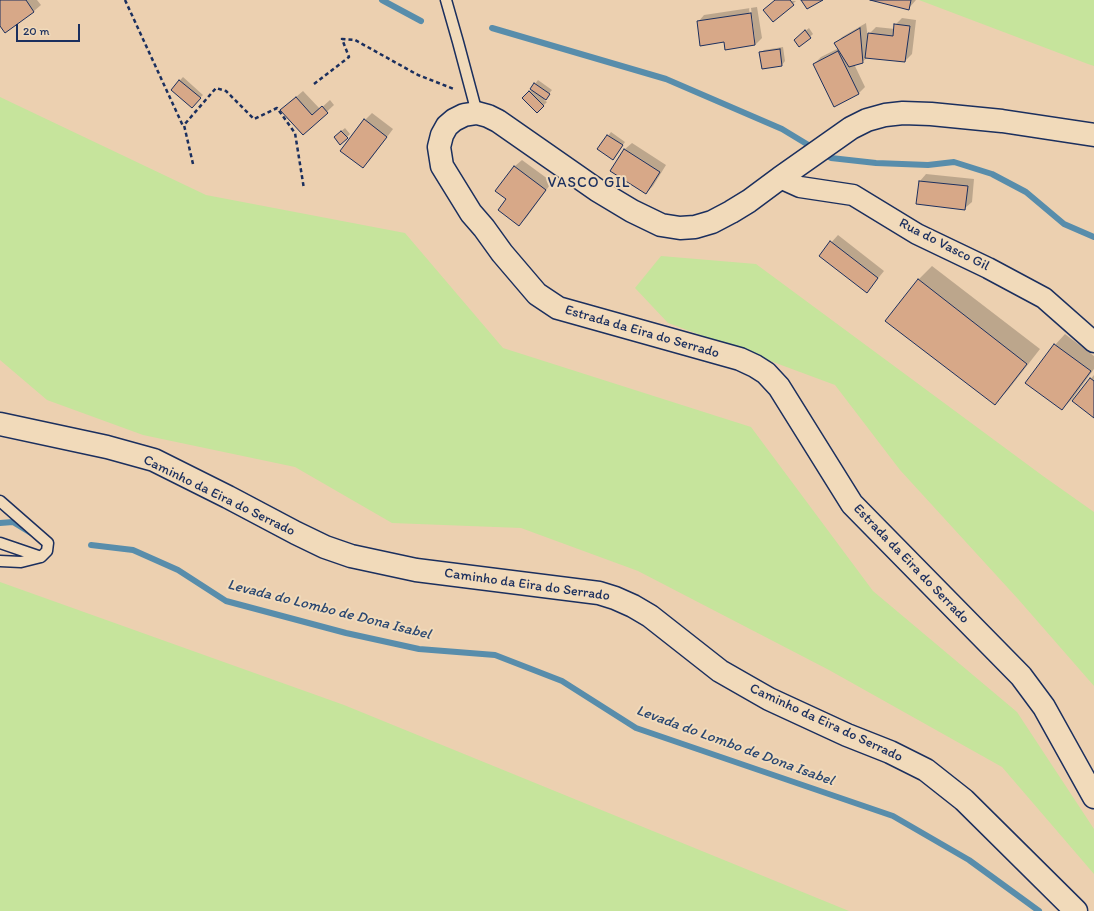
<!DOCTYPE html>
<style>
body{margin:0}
#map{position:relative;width:1094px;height:911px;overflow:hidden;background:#ecd0b0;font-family:Itim,sans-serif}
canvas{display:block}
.scale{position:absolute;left:16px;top:24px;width:64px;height:18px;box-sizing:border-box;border:2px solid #1b2f5e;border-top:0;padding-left:5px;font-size:12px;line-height:14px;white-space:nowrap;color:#1b2f5e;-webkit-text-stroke:3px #f1daba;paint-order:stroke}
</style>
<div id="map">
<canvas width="1094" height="911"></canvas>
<div class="scale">20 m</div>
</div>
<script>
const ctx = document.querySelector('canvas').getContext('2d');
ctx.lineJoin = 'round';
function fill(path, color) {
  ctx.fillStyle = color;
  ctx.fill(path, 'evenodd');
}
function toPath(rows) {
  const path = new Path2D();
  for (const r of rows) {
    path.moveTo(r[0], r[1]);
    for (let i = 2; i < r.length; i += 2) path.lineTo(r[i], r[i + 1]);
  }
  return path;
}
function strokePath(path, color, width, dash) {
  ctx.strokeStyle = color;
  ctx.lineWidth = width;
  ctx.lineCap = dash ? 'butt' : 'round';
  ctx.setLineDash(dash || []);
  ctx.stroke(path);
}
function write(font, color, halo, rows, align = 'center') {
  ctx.font = font + ' Itim,sans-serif';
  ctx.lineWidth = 4;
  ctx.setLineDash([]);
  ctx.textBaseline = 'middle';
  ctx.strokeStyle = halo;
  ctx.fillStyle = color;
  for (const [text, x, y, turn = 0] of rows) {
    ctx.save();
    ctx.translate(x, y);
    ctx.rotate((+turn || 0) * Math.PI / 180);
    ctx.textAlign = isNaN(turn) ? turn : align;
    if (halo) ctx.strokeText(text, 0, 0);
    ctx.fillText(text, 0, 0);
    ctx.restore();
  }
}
fill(toPath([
 [919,0,1094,0,1094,66,1088,64],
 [0,97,206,195,405,233,503,348,751,427,873,591,1017,712,1094,829,1094,874,1002,767,829,670,638,571,521,528,392,523,295,467,143,435,47,400,0,360],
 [661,256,756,264,1043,476,1094,512,1094,686,1018,599,900,470,835,385,668,323,635,288],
 [0,582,344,705,849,911,0,911]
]), '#c6e49c');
fill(toPath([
 [0,0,37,0,41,5,34,11,5,32,0,24],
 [776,0,796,1,773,21],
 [872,0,916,0,909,8],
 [757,7,762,38,755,45,725,41,698,22,704,15],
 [749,8,751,8,755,40,753,40],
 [902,18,916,20,912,54,905,61,868,57,862,62,854,64,865,87,858,94,814,64,821,57,839,48,836,44,842,37,866,23,868,39,869,34,876,27,895,29,895,25],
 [809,28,813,34,800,46,798,37],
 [783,47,785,61,782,65,763,68,760,53,764,50],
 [183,77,203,95,195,103,172,89],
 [538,80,552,90,544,100,547,102,537,112,523,98,532,89,532,88],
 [303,91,320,109,330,100,334,105,303,134,289,103],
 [372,113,393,129,370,160,363,167,342,151,365,120],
 [345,128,350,134,347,137,338,134],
 [611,132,625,142,613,158,608,136],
 [632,143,666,165,653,186,646,193,612,171,625,149],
 [522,160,552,182,526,218,519,224,508,199,497,191,515,166],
 [926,174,974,179,972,202,965,208,920,181],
 [838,235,884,271,867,292,820,255],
 [932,266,1040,349,1008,390,995,404,918,280],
 [1065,334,1094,356,1094,369,1073,398,1062,409,1027,382,1055,345],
 [1094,375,1094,417,1073,401]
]), '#0003');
strokePath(toPath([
 [382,0,421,21],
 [492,28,666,79,782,129,815,149],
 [823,153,831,158,876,163,928,165,954,162,992,174,1026,192,1064,224,1094,237],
 [0,523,13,522,31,533],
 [91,545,133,550,178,570,226,601,346,633,419,649,495,655,562,681,636,728,893,816,969,860,1039,911]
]), '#588dab', 6);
const building = toPath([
 [0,0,26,0,34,12,5,33,0,26,0,0],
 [775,0,790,0,794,5,773,22,763,10,775,0],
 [801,0,823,0,807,9,801,0],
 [870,0,911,0,909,10,870,0],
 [751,13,755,45,725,50,724,42,700,46,697,21,751,13],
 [894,24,910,26,905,62,865,58,868,33,893,36,894,24],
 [860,28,863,63,849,67,834,43,860,28],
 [805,30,811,38,799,47,794,40,805,30],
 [780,49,782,66,762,69,759,52,780,49],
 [838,51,859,94,834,107,813,64,838,51],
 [179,80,201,98,192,108,171,90,179,80],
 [534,83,550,94,546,100,530,89,534,83],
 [529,91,544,106,537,113,522,98,529,91],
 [296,97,312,115,322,106,328,113,303,135,280,110,296,97],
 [364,119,387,137,363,168,340,151,364,119],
 [341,131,348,138,340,145,334,137,341,131],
 [607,135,623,145,613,160,597,149,607,135],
 [624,149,660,172,646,194,610,171,624,149],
 [514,166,546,190,519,226,498,210,506,199,495,191,514,166],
 [919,181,968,186,965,210,916,204,919,181],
 [830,241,878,278,867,293,819,256,830,241],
 [918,279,1027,364,995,405,885,321,918,279],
 [1054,344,1091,371,1062,410,1025,383,1054,344],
 [1090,378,1094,381,1094,418,1072,401,1090,378]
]);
fill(building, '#d7a888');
strokePath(building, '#1b2f5e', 1);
const lane = toPath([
 [446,0,458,42,477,113],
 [0,501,48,543,47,551,41,557,21,562,0,561],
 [0,543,41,557]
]);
const street = toPath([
 [780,178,800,187,853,195,917,234,988,268,1044,298,1094,342]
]);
const secondary = toPath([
 [1094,135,1002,121,931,114,903,113,885,115,867,120,851,128,780,178,749,201,731,212,712,222,695,227,680,228,661,225,632,211,597,190,498,121,488,116,477,113,464,115,454,120,447,126,442,135,439,147,442,166,471,213,484,228,502,253,537,294,558,308,740,359,755,366,766,373,779,387,852,504,1021,676,1044,707,1094,797],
 [0,424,107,447,154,460,228,497,296,533,325,547,351,556,416,570,599,593,615,598,633,606,650,616,720,671,769,699,847,735,890,752,926,770,964,800,1076,911]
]);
strokePath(lane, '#1b2f5e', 13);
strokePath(street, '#1b2f5e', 23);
strokePath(secondary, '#1b2f5e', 25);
strokePath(toPath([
 [125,0,183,126],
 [314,84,349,57,342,39,355,40,418,75,454,89],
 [193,164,184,125,216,88,226,91,254,119,277,108,295,133,304,189]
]), '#1b2f5e', 2.5, [4, 3]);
strokePath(lane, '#f1daba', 10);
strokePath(street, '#f1daba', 20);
strokePath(secondary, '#f1daba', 22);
write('14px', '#1b2f5e', '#f1daba', [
 ["Rua do Vasco Gil",944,245,27],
 ["Estrada da Eira do Serrado",642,332,16],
 ["Caminho da Eira do Serrado",219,496,26],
 ["Estrada da Eira do Serrado",911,564,46],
 ["Caminho da Eira do Serrado",527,585,8],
 ["Caminho da Eira do Serrado",826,723,25]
]);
ctx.letterSpacing = '1px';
write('15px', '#1b2f5e', '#f1daba', [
 ["VASCO GIL",589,183]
]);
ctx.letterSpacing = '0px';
write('italic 15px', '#2a4771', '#f1daba', [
 ["Levada do Lombo de Dona Isabel",329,610,14],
 ["Levada do Lombo de Dona Isabel",735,746,20]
]);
</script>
